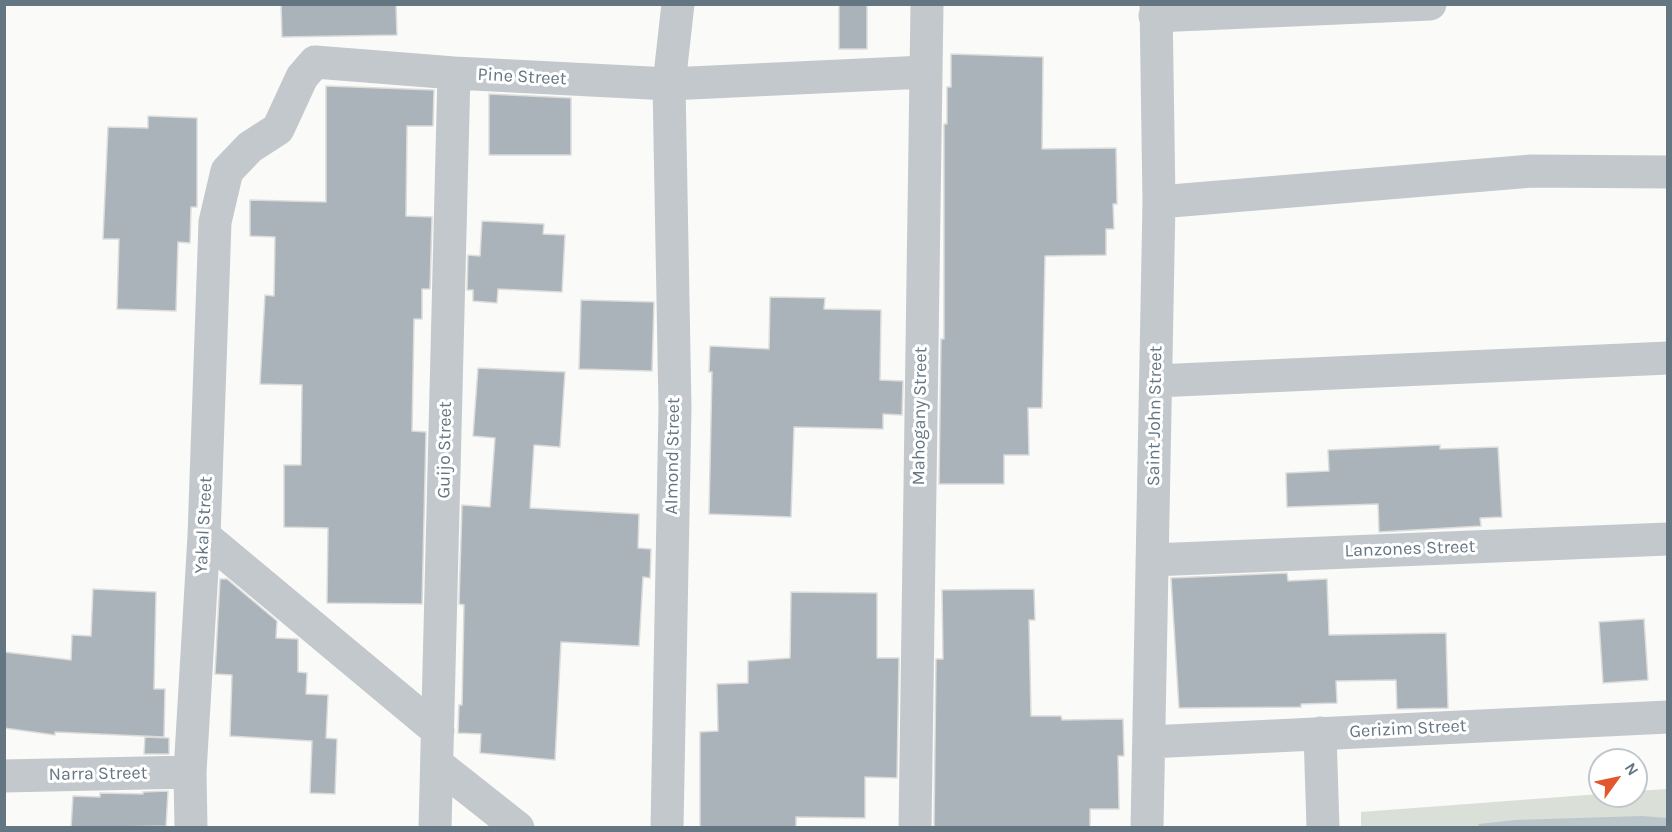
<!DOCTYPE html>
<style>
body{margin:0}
#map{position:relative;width:1672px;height:832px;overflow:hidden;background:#fafaf8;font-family:Karla,sans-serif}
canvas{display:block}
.frame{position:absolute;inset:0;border:6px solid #657683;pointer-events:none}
.north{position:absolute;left:1588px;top:748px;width:60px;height:60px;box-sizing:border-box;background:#fff;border:2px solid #c1c8cd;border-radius:50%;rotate:57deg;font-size:16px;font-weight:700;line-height:24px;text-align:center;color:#657683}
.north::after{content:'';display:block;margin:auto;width:21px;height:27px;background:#e4572e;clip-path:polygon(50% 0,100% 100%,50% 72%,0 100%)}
</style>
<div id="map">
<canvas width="1672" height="832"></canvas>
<div class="frame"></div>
<div class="north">N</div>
</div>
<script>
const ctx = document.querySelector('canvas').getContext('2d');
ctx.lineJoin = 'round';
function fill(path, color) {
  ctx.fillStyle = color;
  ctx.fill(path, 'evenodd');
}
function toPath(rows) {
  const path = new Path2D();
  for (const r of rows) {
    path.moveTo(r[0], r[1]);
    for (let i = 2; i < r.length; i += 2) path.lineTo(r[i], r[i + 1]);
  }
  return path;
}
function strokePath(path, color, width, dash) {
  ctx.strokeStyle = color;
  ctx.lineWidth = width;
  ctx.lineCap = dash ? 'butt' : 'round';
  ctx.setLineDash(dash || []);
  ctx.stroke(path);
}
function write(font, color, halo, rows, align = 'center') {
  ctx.font = font + ' Karla,sans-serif';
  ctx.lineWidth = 6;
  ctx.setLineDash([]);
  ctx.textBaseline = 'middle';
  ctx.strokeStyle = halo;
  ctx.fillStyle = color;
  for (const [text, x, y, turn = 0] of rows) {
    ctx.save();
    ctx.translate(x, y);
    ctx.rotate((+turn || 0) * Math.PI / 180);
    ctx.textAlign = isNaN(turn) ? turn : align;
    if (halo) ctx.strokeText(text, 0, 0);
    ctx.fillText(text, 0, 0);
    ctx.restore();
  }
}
fill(toPath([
 [1667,789,1667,827,1361,828,1361,812,1600,794,1600,796,1636,796,1636,791]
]), '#dadfd7');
fill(toPath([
 [1642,816,1667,818,1667,827,1478,827,1479,824,1515,820]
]), '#bbc7cb');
const building = toPath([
 [281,4,396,4,397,35,282,37,281,4],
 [839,4,867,4,867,49,839,49,839,4],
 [951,54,1043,57,1042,149,1116,148,1117,204,1113,204,1114,229,1106,229,1106,255,1045,256,1042,408,1028,408,1029,455,1004,455,1004,484,939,484,941,339,944,339,944,124,947,124,947,87,951,87,951,54],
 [326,86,434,90,433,126,407,126,406,216,432,217,430,289,422,289,422,319,414,319,412,431,426,432,422,604,327,603,328,528,284,527,284,465,301,465,302,385,260,384,265,295,274,296,275,237,250,236,250,200,326,202,326,86],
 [489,94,571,98,571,155,489,155,489,94],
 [148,116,197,118,197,207,191,207,190,243,178,242,176,311,117,309,119,239,103,239,108,127,148,128,148,116],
 [482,221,544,224,543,234,565,235,562,292,498,289,497,303,473,301,473,290,467,290,468,255,480,256,482,221],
 [770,297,825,298,824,309,881,310,880,380,903,381,902,415,883,414,883,429,794,427,791,517,709,514,712,372,709,372,710,346,769,349,770,297],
 [581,300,654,302,652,371,579,369,581,300],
 [478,368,565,372,560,447,534,445,530,508,639,514,638,548,651,549,650,578,643,577,639,646,561,642,555,760,480,753,481,734,458,733,459,705,462,705,464,605,459,604,462,505,490,507,495,438,473,436,478,368],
 [1440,445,1440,449,1498,447,1502,517,1480,518,1481,526,1379,532,1378,504,1287,507,1286,473,1329,471,1328,450,1440,445],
 [1287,573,1288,581,1327,579,1329,635,1446,633,1448,708,1397,709,1396,680,1336,681,1337,703,1301,704,1301,707,1179,708,1171,578,1287,573],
 [220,579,227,579,277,621,276,638,298,639,298,672,307,673,306,694,328,695,326,738,337,739,335,794,310,793,312,741,230,736,232,675,215,674,220,579],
 [93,589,156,592,154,689,165,689,164,737,55,732,55,735,4,728,4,652,71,660,72,635,91,636,93,589],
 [1034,589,1035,620,1029,620,1031,716,1061,716,1062,720,1123,719,1124,756,1118,756,1119,809,1090,809,1090,828,934,828,936,659,943,659,942,590,1034,589],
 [791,592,877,593,877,658,899,658,897,778,865,777,865,818,796,817,796,828,700,828,700,732,718,731,717,684,748,683,748,661,790,658,791,592],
 [1644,619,1648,680,1603,683,1599,622,1644,619],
 [145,737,169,738,169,754,144,754,145,737],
 [168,791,166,826,71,828,73,796,100,797,100,793,143,794,143,792,168,791]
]);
fill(building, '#aab3b9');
strokePath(building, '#dcdcda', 1.5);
strokePath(toPath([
 [1155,16,1430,4],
 [1159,202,1532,171,1668,172],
 [1156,381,1668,358],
 [204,536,438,731],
 [1152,560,1668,539],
 [1320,733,1323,828],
 [1149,742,1668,717],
 [437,764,518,828],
 [4,776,190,772],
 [191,828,190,772,204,536,215,222,227,171,250,147,278,129,302,77,315,62,454,73,669,84,925,72],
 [435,828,454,73],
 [667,828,675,408,669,84,678,4],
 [915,828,927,4],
 [1147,828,1159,202,1156,4]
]), '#c3c8cc', 33);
write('18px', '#657683', '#fff', [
 ["Pine Street",522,77,3],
 ["Mahogany Street",920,416,-89],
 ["Saint John Street",1155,416,-89],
 ["Guijo Street",445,450,-89],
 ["Almond Street",673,456,-89],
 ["Yakal Street",204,525,-87],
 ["Lanzones Street",1410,549,-2],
 ["Gerizim Street",1408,729,-3],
 ["Narra Street",98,774,-1]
]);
</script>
